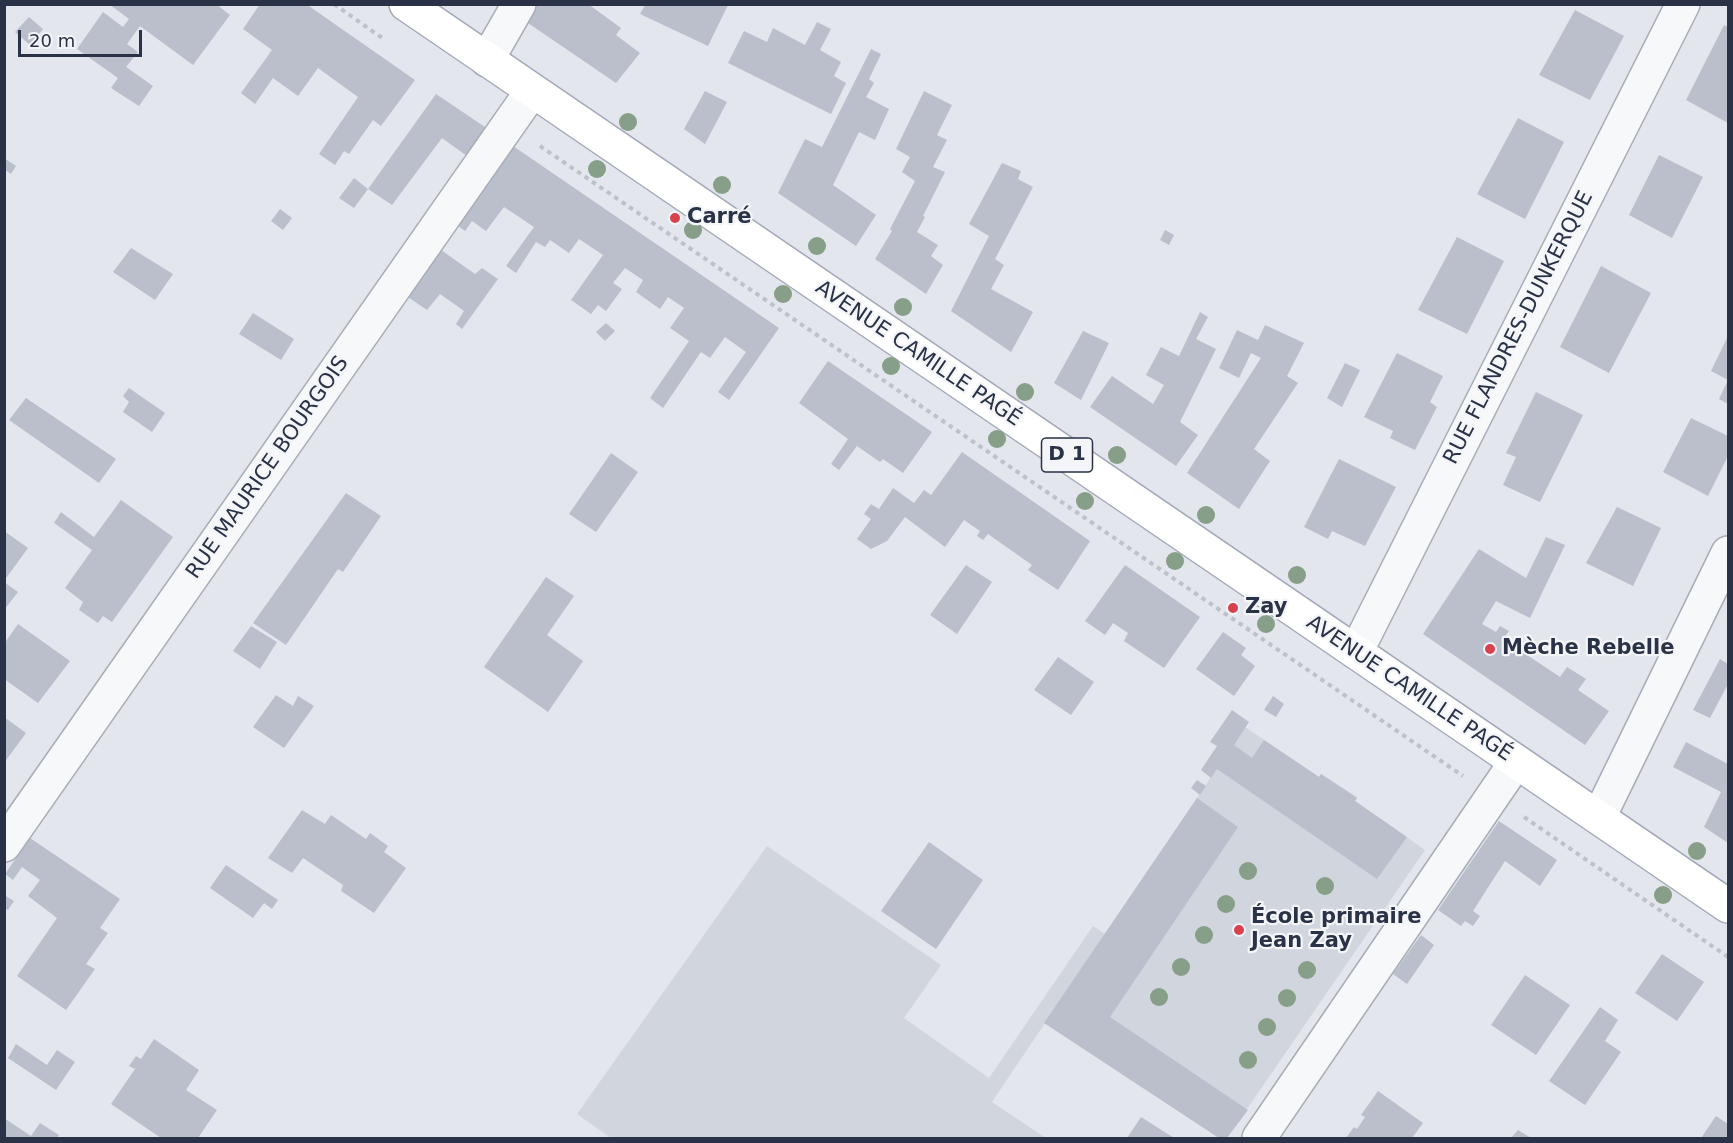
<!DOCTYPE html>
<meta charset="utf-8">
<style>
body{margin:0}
#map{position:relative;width:1733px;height:1143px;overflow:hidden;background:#e3e6ec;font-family:"DejaVu Sans",sans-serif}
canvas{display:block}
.frame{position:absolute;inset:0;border:6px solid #293246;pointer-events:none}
.scale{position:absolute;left:18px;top:30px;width:124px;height:27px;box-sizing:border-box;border:3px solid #293246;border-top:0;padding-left:8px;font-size:18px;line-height:21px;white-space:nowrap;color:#293246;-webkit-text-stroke:4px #f3f5f9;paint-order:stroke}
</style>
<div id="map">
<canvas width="1733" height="1143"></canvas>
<div class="frame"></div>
<div class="scale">20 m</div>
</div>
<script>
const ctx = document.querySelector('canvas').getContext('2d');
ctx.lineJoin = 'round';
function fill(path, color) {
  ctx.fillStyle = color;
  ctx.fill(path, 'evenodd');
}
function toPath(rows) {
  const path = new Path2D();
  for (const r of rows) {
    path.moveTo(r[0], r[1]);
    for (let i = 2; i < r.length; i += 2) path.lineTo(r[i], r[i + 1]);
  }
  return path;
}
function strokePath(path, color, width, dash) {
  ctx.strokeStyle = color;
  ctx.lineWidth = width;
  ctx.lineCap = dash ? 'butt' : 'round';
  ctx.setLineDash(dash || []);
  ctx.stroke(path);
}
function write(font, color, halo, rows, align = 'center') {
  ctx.font = font + ' "DejaVu Sans",sans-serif';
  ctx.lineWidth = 4.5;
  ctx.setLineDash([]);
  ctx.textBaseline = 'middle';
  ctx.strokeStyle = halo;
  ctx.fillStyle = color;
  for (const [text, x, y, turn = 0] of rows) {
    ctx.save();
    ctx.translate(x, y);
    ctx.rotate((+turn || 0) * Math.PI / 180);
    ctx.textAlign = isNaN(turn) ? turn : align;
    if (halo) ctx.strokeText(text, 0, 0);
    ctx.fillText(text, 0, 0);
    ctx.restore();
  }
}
fill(toPath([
 [1245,727,1319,777,1321,774,1357,797,1355,801,1425,850,1227,1138,1219,1138,1045,1023,992,1102,1046,1138,611,1138,577,1114,767,846,941,965,904,1018,989,1078,1093,926,1105,934]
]), '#d1d5de');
fill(toPath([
 [109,4,216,4,230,15,193,65,140,26,127,44,138,52,126,67,153,86,139,106,111,88,118,78,77,49,103,12,123,27,129,19],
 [260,4,306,4,415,80,381,126,373,120,349,154,344,151,335,165,319,154,358,97,318,68,298,96,273,78,255,104,241,93,272,50,243,29],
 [533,4,588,4,621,28,616,35,640,53,616,83,525,21],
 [645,5,728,5,708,46,640,14],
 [1575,10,1624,36,1590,100,1539,75],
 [29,17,43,29,30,45,15,32],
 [817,22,831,29,820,50,841,62,834,76,846,83,831,114,728,63,744,31,767,42,773,28,805,45],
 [1724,25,1728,27,1728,123,1686,100],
 [871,49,881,54,869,79,874,83,866,97,889,109,875,140,859,132,833,185,876,215,856,246,778,193,805,139,822,147],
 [705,91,727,102,705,144,684,129],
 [924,91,952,105,937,135,947,140,933,167,945,172,923,216,925,217,917,232,938,245,931,256,943,265,926,294,875,259,892,231,890,229,915,181,902,172,910,157,896,149],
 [436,94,488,129,467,156,442,138,392,205,368,189],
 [1518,118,1564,142,1525,219,1477,194],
 [513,146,779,328,729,400,718,392,746,352,725,337,710,358,701,352,663,408,650,398,689,341,670,328,684,308,668,297,660,309,636,292,643,280,625,268,613,283,622,289,606,311,598,305,591,314,571,300,603,255,579,239,569,253,550,240,545,247,536,242,516,273,506,266,534,227,504,207,486,231,472,221,465,231,458,226],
 [1659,155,1703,177,1672,238,1629,215],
 [4,158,16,166,11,174,4,169],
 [1002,163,1021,171,1018,179,1033,187,995,259,1004,265,991,289,1033,312,1011,352,951,311,989,236,969,224],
 [354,178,368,189,354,208,339,198],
 [280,209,292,218,283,230,271,221],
 [1165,230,1174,235,1169,245,1160,240],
 [1457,237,1504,261,1467,334,1418,310],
 [131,248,173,274,155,300,113,272],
 [441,250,475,274,482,268,498,279,462,329,456,324,464,311,440,294,427,310,408,297],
 [1601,266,1651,293,1609,373,1560,347],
 [1200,312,1208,317,1196,339,1216,349,1180,422,1198,435,1176,466,1090,407,1112,376,1153,404,1164,385,1146,375,1161,347,1179,356],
 [253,313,294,339,281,360,239,334],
 [606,323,615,331,605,341,596,332],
 [1265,325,1304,343,1287,376,1298,383,1254,449,1270,461,1239,509,1187,473,1261,358,1251,353,1239,378,1219,368,1237,330,1258,340],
 [1083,331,1109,343,1081,400,1054,383],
 [1728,336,1728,404,1719,399,1728,380,1711,371],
 [1397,353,1443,376,1430,402,1437,407,1415,450,1390,438,1393,431,1364,417],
 [828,361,932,432,903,473,883,459,880,462,857,446,839,470,831,464,848,439,799,403],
 [1345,363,1360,370,1342,407,1327,398],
 [129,388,165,413,152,432,123,412,129,402,123,396],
 [1536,392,1583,415,1540,502,1503,485,1516,457,1506,453],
 [26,398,116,459,99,483,9,420],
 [1691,418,1728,436,1728,456,1708,496,1663,472],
 [962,452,1090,541,1058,590,1028,570,1032,565,988,534,983,540,977,536,980,531,964,520,945,547,905,517,887,541,871,549,857,539,871,519,864,514,871,504,879,509,893,488,914,503,924,490,931,495],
 [611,453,638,472,596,532,569,514],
 [1339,459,1396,487,1365,546,1332,531,1328,539,1304,527],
 [346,493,381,516,343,572,338,569,286,645,253,623],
 [121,500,173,537,112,622,103,616,98,623,79,610,83,602,65,588,92,550,54,523,61,512,94,537],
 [1617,507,1661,528,1633,586,1586,563],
 [4,531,28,548,4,581],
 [1546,537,1565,545,1530,618,1496,601,1482,624,1496,632,1500,626,1509,631,1503,639,1560,677,1567,667,1586,679,1578,690,1609,711,1585,745,1423,634,1479,549,1526,578],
 [966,565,992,582,957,634,930,615],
 [1125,565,1200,617,1164,668,1124,641,1128,633,1113,623,1105,635,1085,621],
 [546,577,574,596,547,635,583,661,548,712,484,667],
 [4,582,18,592,4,610],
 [18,624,70,661,38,703,4,679,4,644],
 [251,626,277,642,260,669,233,651],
 [1223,632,1246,648,1241,655,1255,666,1234,696,1196,669],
 [1058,657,1094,682,1071,715,1034,690],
 [1720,659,1728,664,1728,684,1710,718,1693,710],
 [276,695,293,706,298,696,314,706,284,748,253,727],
 [1273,696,1284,704,1276,717,1264,710],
 [1232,710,1249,722,1234,745,1252,758,1264,740,1319,777,1321,774,1357,798,1355,801,1407,837,1377,879,1217,769,1211,778,1201,770,1217,746,1210,742],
 [4,717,26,733,4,763],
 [1686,742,1728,764,1728,843,1704,827,1721,792,1673,767],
 [1197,780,1206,786,1200,795,1191,788],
 [1197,798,1238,827,1110,1017,1248,1110,1227,1138,1219,1138,1044,1023],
 [302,810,325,824,331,815,366,839,370,833,388,846,384,852,406,868,374,913,341,891,343,885,303,858,292,873,268,858],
 [1499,821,1557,860,1540,886,1505,861,1473,911,1480,916,1473,926,1465,921,1461,926,1438,910],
 [30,838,120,899,100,928,108,933,86,964,95,969,66,1010,17,976,57,918,28,896,40,880,22,867,13,880,5,874],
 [929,842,983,880,936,949,881,911],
 [226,865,278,900,272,909,264,903,253,918,210,888],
 [4,895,14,901,8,910,4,908],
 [1421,935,1434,945,1407,984,1393,974],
 [1662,954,1704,982,1677,1021,1635,993],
 [1525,975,1570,1005,1536,1055,1491,1025],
 [1600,1007,1618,1020,1605,1041,1621,1052,1585,1105,1549,1081],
 [154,1039,199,1070,186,1090,217,1110,198,1138,161,1138,111,1104,135,1069,129,1066,136,1056,141,1059],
 [16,1044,47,1065,57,1050,75,1062,56,1090,8,1058],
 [1378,1091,1423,1123,1412,1138,1346,1138,1354,1127,1357,1129,1365,1117,1361,1115],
 [1716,1116,1728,1124,1728,1138,1701,1138],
 [1141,1117,1174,1138,1127,1138],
 [4,1118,31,1136,40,1123,59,1135,57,1138,4,1138],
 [1518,1130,1531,1138,1511,1138]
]), '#babfcb');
const minor = toPath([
 [487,60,519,4],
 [1356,652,1683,4],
 [1599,817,1728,553],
 [4,845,532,91],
 [1259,1138,1516,762]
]);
const primary = toPath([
 [406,4,1728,906]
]);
strokePath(minor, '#a7acb7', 36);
strokePath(primary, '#a2a9b9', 36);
strokePath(toPath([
 [334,4,385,40],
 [540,146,1463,776],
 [1524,817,1728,957]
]), '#bdc1c8', 4, [4.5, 4.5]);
strokePath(minor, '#f7f8fa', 33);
strokePath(primary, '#fff', 33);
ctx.fillStyle = '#879e88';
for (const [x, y] of [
 [628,122],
 [597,169],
 [722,185],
 [693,230],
 [817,246],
 [783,294],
 [903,307],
 [891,366],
 [1025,392],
 [997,439],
 [1117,455],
 [1085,501],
 [1206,515],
 [1175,561],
 [1297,575],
 [1266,624],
 [1697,851],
 [1248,871],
 [1325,886],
 [1663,895],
 [1226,904],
 [1204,935],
 [1181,967],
 [1307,970],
 [1159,997],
 [1287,998],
 [1267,1027],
 [1248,1060]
]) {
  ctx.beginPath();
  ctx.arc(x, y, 9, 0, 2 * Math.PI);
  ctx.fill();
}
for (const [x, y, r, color] of [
 [675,218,6,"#d9414d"],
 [1233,608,6,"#d9414d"],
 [1490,649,6,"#d9414d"],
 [1239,930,6,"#d9414d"]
]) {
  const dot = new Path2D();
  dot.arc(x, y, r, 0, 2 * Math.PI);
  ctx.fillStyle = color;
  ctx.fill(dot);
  strokePath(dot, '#f3f5f9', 2);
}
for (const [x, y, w] of [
 [1067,455,51]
]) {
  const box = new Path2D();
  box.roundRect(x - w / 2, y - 17, w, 34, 4.5);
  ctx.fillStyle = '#f3f5f9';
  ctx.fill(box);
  strokePath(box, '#293246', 1.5);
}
write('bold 20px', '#293246', null, [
 ["D 1",1067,455]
]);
write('bold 21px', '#293246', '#f3f5f9', [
 ["Carré",687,218],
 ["Zay",1245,608],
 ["Mèche Rebelle",1502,649],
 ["École primaire",1251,918],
 ["Jean Zay",1251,942]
], 'left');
write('21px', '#293246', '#f3f5f9', [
 ["RUE FLANDRES-DUNKERQUE",1519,328,-63],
 ["AVENUE CAMILLE PAGÉ",918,354,34],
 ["RUE MAURICE BOURGOIS",268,468,-55],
 ["AVENUE CAMILLE PAGÉ",1409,689,34]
]);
</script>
